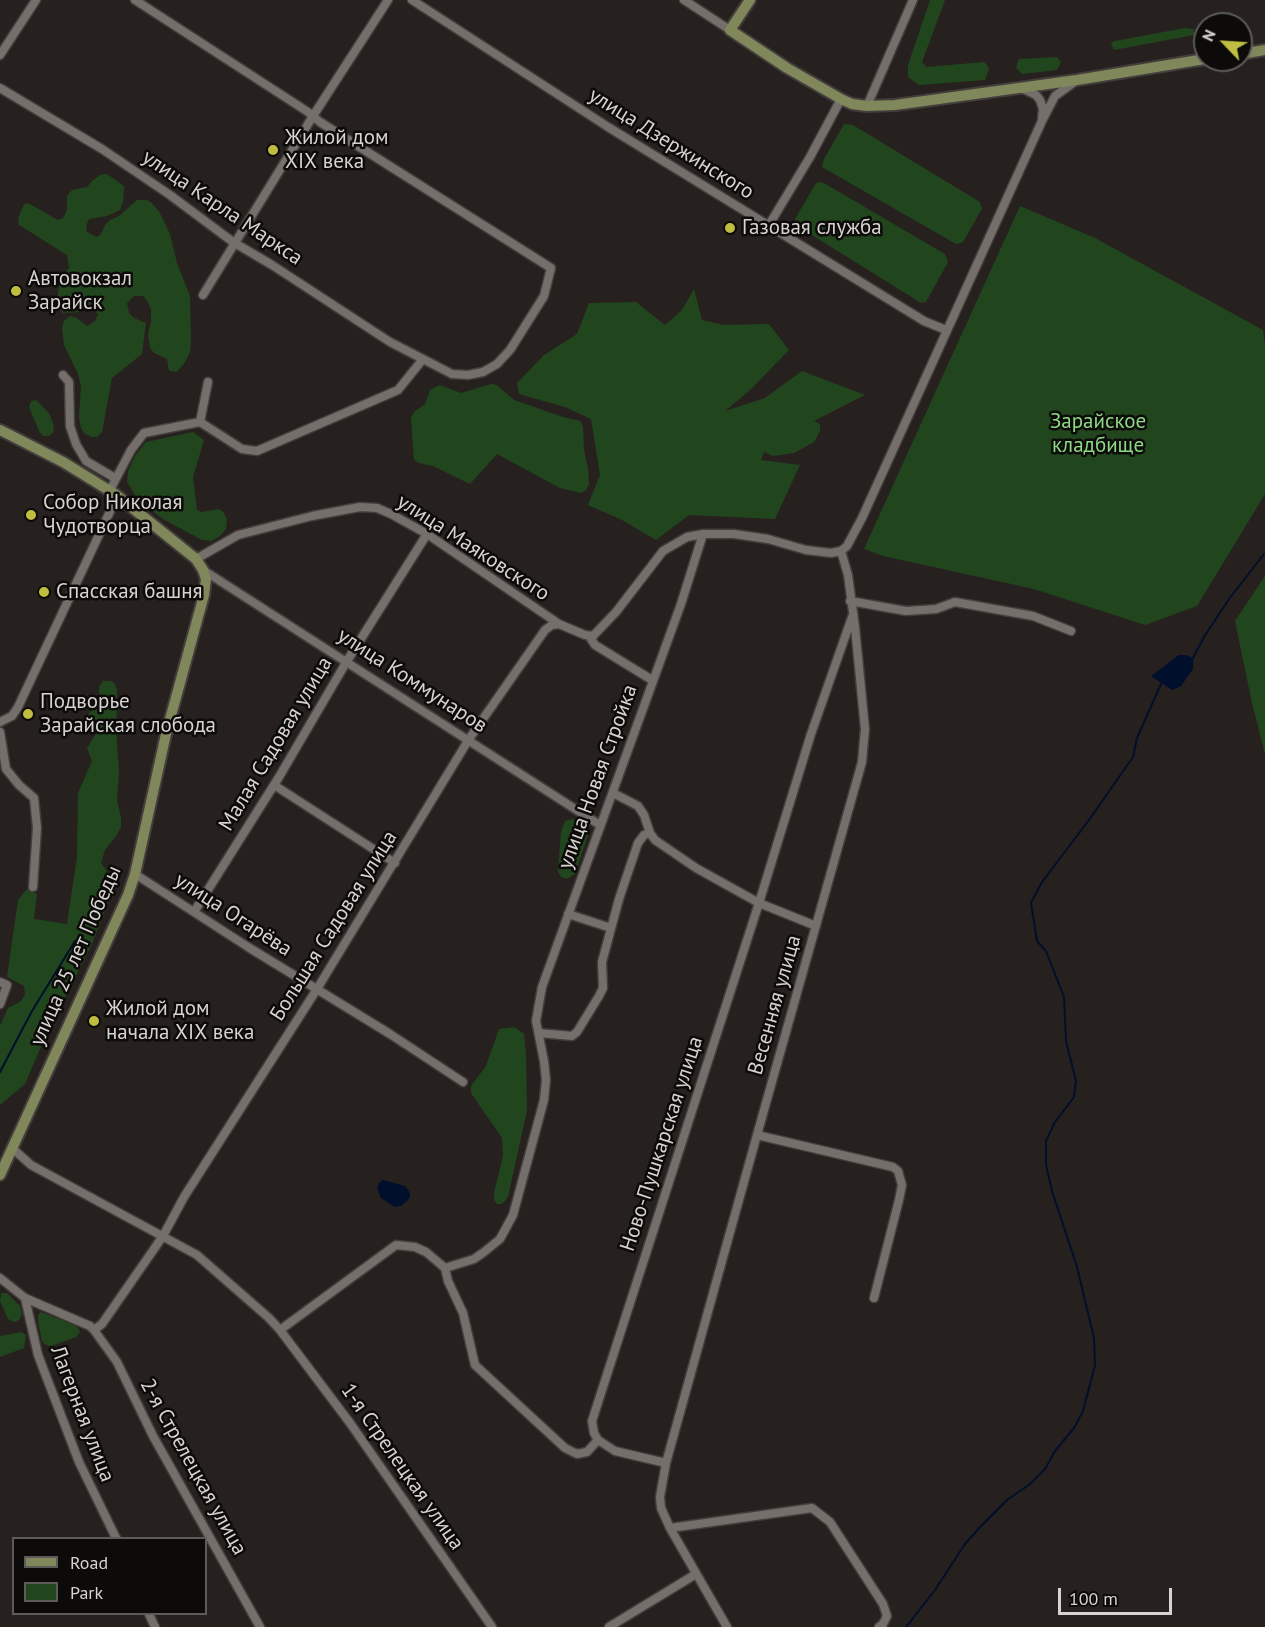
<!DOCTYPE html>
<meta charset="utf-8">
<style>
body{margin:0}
#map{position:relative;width:1265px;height:1627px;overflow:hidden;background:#26211e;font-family:"PT Sans",sans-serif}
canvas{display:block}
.legend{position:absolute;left:12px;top:1537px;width:195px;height:78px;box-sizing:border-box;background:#0d0b09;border:2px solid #5d5b59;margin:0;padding:8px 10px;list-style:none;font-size:18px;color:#d6d3d1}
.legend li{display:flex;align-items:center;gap:12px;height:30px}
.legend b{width:30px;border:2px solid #5d5b59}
.north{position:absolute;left:1193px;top:12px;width:60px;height:60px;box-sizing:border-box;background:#0d0b09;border:2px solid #5d5b59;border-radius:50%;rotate:295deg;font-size:16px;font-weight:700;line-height:24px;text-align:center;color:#d6d3d1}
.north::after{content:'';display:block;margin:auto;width:21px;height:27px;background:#bfbe41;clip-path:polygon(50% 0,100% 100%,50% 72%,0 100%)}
.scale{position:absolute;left:1058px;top:1588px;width:114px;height:27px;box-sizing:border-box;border:3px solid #d6d3d1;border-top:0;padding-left:8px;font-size:18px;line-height:21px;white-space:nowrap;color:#d6d3d1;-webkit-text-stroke:4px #0d0b09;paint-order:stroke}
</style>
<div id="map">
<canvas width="1265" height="1627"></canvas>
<ul class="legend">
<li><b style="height:8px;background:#80875b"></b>Road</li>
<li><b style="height:16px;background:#21461e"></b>Park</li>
</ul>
<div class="north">N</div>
<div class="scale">100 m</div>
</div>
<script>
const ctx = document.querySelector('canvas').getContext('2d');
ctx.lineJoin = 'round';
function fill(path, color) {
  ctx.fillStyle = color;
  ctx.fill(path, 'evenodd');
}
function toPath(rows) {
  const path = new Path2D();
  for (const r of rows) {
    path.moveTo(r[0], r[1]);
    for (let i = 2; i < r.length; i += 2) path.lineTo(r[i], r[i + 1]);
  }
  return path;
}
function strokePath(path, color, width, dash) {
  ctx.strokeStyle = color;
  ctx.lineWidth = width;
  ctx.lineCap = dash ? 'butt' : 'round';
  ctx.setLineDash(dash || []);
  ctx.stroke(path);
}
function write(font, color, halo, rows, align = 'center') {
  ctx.font = font + ' "PT Sans",sans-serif';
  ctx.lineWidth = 5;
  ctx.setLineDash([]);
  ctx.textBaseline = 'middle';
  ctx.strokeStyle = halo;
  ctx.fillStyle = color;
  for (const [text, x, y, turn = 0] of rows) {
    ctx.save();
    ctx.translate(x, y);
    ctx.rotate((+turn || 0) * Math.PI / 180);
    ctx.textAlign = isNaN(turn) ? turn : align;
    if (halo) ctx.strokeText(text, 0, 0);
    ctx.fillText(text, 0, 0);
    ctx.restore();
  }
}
fill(toPath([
 [930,0,945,0,922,62,926,67,985,62,989,69,985,80,919,85,908,77,908,65],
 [1185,28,1194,29,1194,35,1114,50,1111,43,1115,41],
 [1057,57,1061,62,1057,70,1022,74,1016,68,1019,59],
 [844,124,853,125,980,202,982,209,963,242,956,244,822,167,824,159],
 [107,174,124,186,123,202,120,210,107,216,89,219,86,226,87,232,97,237,101,234,105,225,110,220,119,216,137,200,147,200,152,203,160,213,170,234,177,263,190,296,191,341,190,352,185,362,177,372,169,371,167,359,154,353,150,348,148,334,151,322,151,309,147,300,143,296,134,296,127,303,129,313,134,318,146,323,142,354,112,378,102,432,97,437,92,437,85,434,81,428,79,417,81,387,78,374,64,345,62,328,64,321,70,316,75,317,87,326,95,321,98,314,88,306,80,312,63,313,60,310,57,302,60,279,69,268,67,255,19,225,18,218,24,204,28,203,58,220,63,218,67,210,67,196,72,190,87,187,92,181,100,175],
 [822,182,945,254,948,262,926,302,921,303,796,225,795,219,816,183],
 [1020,206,1095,238,1263,330,1265,345,1265,494,1197,606,1145,625,1034,589,883,556,864,549],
 [694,289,702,320,723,325,769,324,789,350,750,390,725,411,765,398,802,371,865,395,814,421,820,424,820,431,814,442,794,453,773,456,764,452,761,460,800,465,775,519,689,515,656,540,622,520,588,505,600,475,591,419,565,407,519,394,517,383,544,355,577,334,589,303,636,302,665,325,682,310],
 [491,384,497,385,514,400,563,417,580,421,583,427,584,450,588,469,589,484,586,490,581,493,560,488,497,454,470,484,433,466,419,463,414,460,411,418,414,412,425,404,430,390,440,385,461,393],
 [36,400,49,413,54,426,53,432,49,436,43,436,39,431,29,407,31,401],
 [193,432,204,440,193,477,197,510,201,512,219,509,223,512,227,519,226,529,219,537,211,541,202,540,163,519,139,501,127,482,128,471,135,456,146,442],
 [1265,576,1265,754,1252,703,1235,621],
 [103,681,111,681,115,684,117,690,116,729,119,771,117,800,121,818,121,827,116,836,105,850,101,863,113,880,112,892,92,944,42,1044,25,1084,0,1105,0,1026,8,1008,20,1002,25,995,24,986,7,977,18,900,27,889,37,894,34,919,67,924,77,857,78,793,92,761,87,748,97,732,87,717,99,698,99,687],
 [574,819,586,826,588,835,575,874,567,879,561,877,558,872,561,832,565,821],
 [514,1027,524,1034,526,1056,527,1110,508,1197,502,1204,497,1204,494,1200,494,1193,503,1156,502,1138,471,1093,471,1086,486,1066,499,1029],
 [1,1293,7,1293,20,1306,22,1314,19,1320,14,1322,8,1319,0,1301],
 [41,1312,77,1326,80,1332,76,1337,51,1346,46,1345,42,1341,38,1322,38,1315],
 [21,1332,26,1335,24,1348,0,1357,0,1336]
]), '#21461e');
fill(toPath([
 [1179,655,1186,655,1193,658,1193,669,1181,686,1172,690,1151,676],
 [383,1180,405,1186,409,1191,410,1197,407,1201,401,1206,395,1207,381,1198,377,1188,379,1183]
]), '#000f2b');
strokePath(toPath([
 [1193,658,1204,637,1229,599,1264,554],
 [0,1072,32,1011,75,941],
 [906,1627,935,1590,965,1544,981,1526,1007,1500,1030,1484,1045,1469,1055,1451,1074,1428,1083,1411,1095,1365,1094,1338,1077,1267,1052,1191,1046,1165,1046,1141,1055,1122,1074,1097,1076,1081,1066,1041,1064,997,1046,951,1037,941,1031,903,1042,882,1089,820,1133,757,1137,738,1161,684]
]), '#000f2b', 2);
const minor = toPath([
 [412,0,608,127,924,321,946,330],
 [684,0,730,30],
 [0,55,36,0],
 [0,88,102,149,170,195,233,242,272,265,390,342,452,374,468,375,483,372,497,364,510,350,544,296,551,268,320,122,308,112,135,0],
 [1021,88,1036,95,1040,100,1043,109,1042,118],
 [867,106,913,0],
 [769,225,810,157,841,99],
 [203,295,313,116,388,0],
 [63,375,69,382,70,426,76,444,86,461,115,478],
 [200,422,242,449,257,451,398,390,423,359],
 [200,422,208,382],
 [110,490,131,450,144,433,200,422],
 [196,559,238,535,312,516,360,507,377,508,391,514,427,534,559,624],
 [203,570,600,825],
 [850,601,906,611,936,609,955,602,1033,616,1071,631],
 [593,636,591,639,595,645,652,680],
 [0,722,12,716,18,707,114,503,115,494],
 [0,732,6,769,19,785,34,798,37,828,33,887],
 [274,785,395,863],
 [613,793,638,806,644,815,650,833,655,840,696,868,759,903,816,926],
 [135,874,248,947,390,1034,463,1082],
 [194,912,279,777,347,661,427,534],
 [568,914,611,928],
 [0,982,7,985,0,1004],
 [539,1033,572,1036,577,1032,599,996,603,988,602,962,619,899,638,843,644,835,650,833],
 [757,1135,893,1167,898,1171,902,1185,899,1200,874,1298],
 [12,1148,31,1165,197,1255,269,1318,280,1330,350,1423,492,1627],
 [445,1268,474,1259,484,1252,500,1239,513,1215,544,1100,546,1080,544,1061,536,1021,542,987,681,604,703,534],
 [445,1268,448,1281,463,1313,475,1365,565,1448,577,1454,587,1452,598,1440],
 [0,1278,25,1298,90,1326,94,1330,117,1362,153,1436,260,1627],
 [25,1298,38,1355,79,1462,116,1538],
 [94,1330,102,1324,163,1236,184,1197,317,989,469,739,545,630,552,625,559,624,585,635,593,636,616,612,663,551,687,537,703,534,734,534,768,539,806,550,831,553,841,551,847,546,862,518,1042,121,1055,96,1073,83],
 [280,1330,396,1245,415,1247,426,1252,445,1268],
 [666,1463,615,1451,598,1440,594,1433,592,1421,759,903,811,734,852,617],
 [670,1528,812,1508,830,1522,883,1604,887,1616,883,1624,879,1627],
 [149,1614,155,1627],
 [609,1627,696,1574],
 [727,1627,670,1528,661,1508,660,1497,666,1463,757,1135,862,762,865,729,855,627,848,575,841,551]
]);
const major = toPath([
 [750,0,730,30,787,68,841,99,852,104,867,106,895,105,1077,80,1205,59],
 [1241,54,1265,50],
 [0,430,63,462,115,494,196,559,203,570,206,579,204,595,166,734,135,874,128,895,0,1175]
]);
strokePath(minor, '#433e3c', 11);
strokePath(major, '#433e3c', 14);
strokePath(minor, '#756f6b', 8);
strokePath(major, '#80875b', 10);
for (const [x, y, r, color] of [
 [273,150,6,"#bfbe41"],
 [730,228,6,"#bfbe41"],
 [16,291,6,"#bfbe41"],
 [31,515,6,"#bfbe41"],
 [44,592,6,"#bfbe41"],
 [28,714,6,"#bfbe41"],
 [94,1021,6,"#bfbe41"]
]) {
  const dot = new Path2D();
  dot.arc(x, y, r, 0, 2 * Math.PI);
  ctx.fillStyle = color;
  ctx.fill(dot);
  strokePath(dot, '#0d0b09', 2);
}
write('21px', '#d6d3d1', '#0d0b09', [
 ["Жилой дом",285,138],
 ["XIX века",285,162],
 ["Газовая служба",742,228],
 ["Автовокзал",28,279],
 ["Зарайск",28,303],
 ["Собор Николая",43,503],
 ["Чудотворца",43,527],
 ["Спасская башня",56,592],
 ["Подворье",40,702],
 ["Зарайская слобода",40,726],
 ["Жилой дом",106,1009],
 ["начала XIX века",106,1033]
], 'left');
write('21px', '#d6d3d1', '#0d0b09', [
 ["улица Дзержинского",671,144,32],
 ["улица Карла Маркса",222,208,34],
 ["улица Маяковского",473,548,33],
 ["улица Коммунаров",412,681,33],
 ["Малая Садовая улица",276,744,-59],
 ["улица Новая Стройка",598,777,-70],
 ["улица Огарёва",233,915,33],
 ["Большая Садовая улица",334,926,-58],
 ["улица 25 лет Победы",76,956,-66],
 ["Весенняя улица",775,1005,-74],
 ["Ново-Пушкарская улица",662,1144,-72],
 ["Лагерная улица",82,1414,69],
 ["2-я Стрелецкая улица",193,1467,61],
 ["1-я Стрелецкая улица",402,1467,55]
]);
write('21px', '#8cd984', '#0d0b09', [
 ["Зарайское",1098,422],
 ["кладбище",1098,446]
]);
</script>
